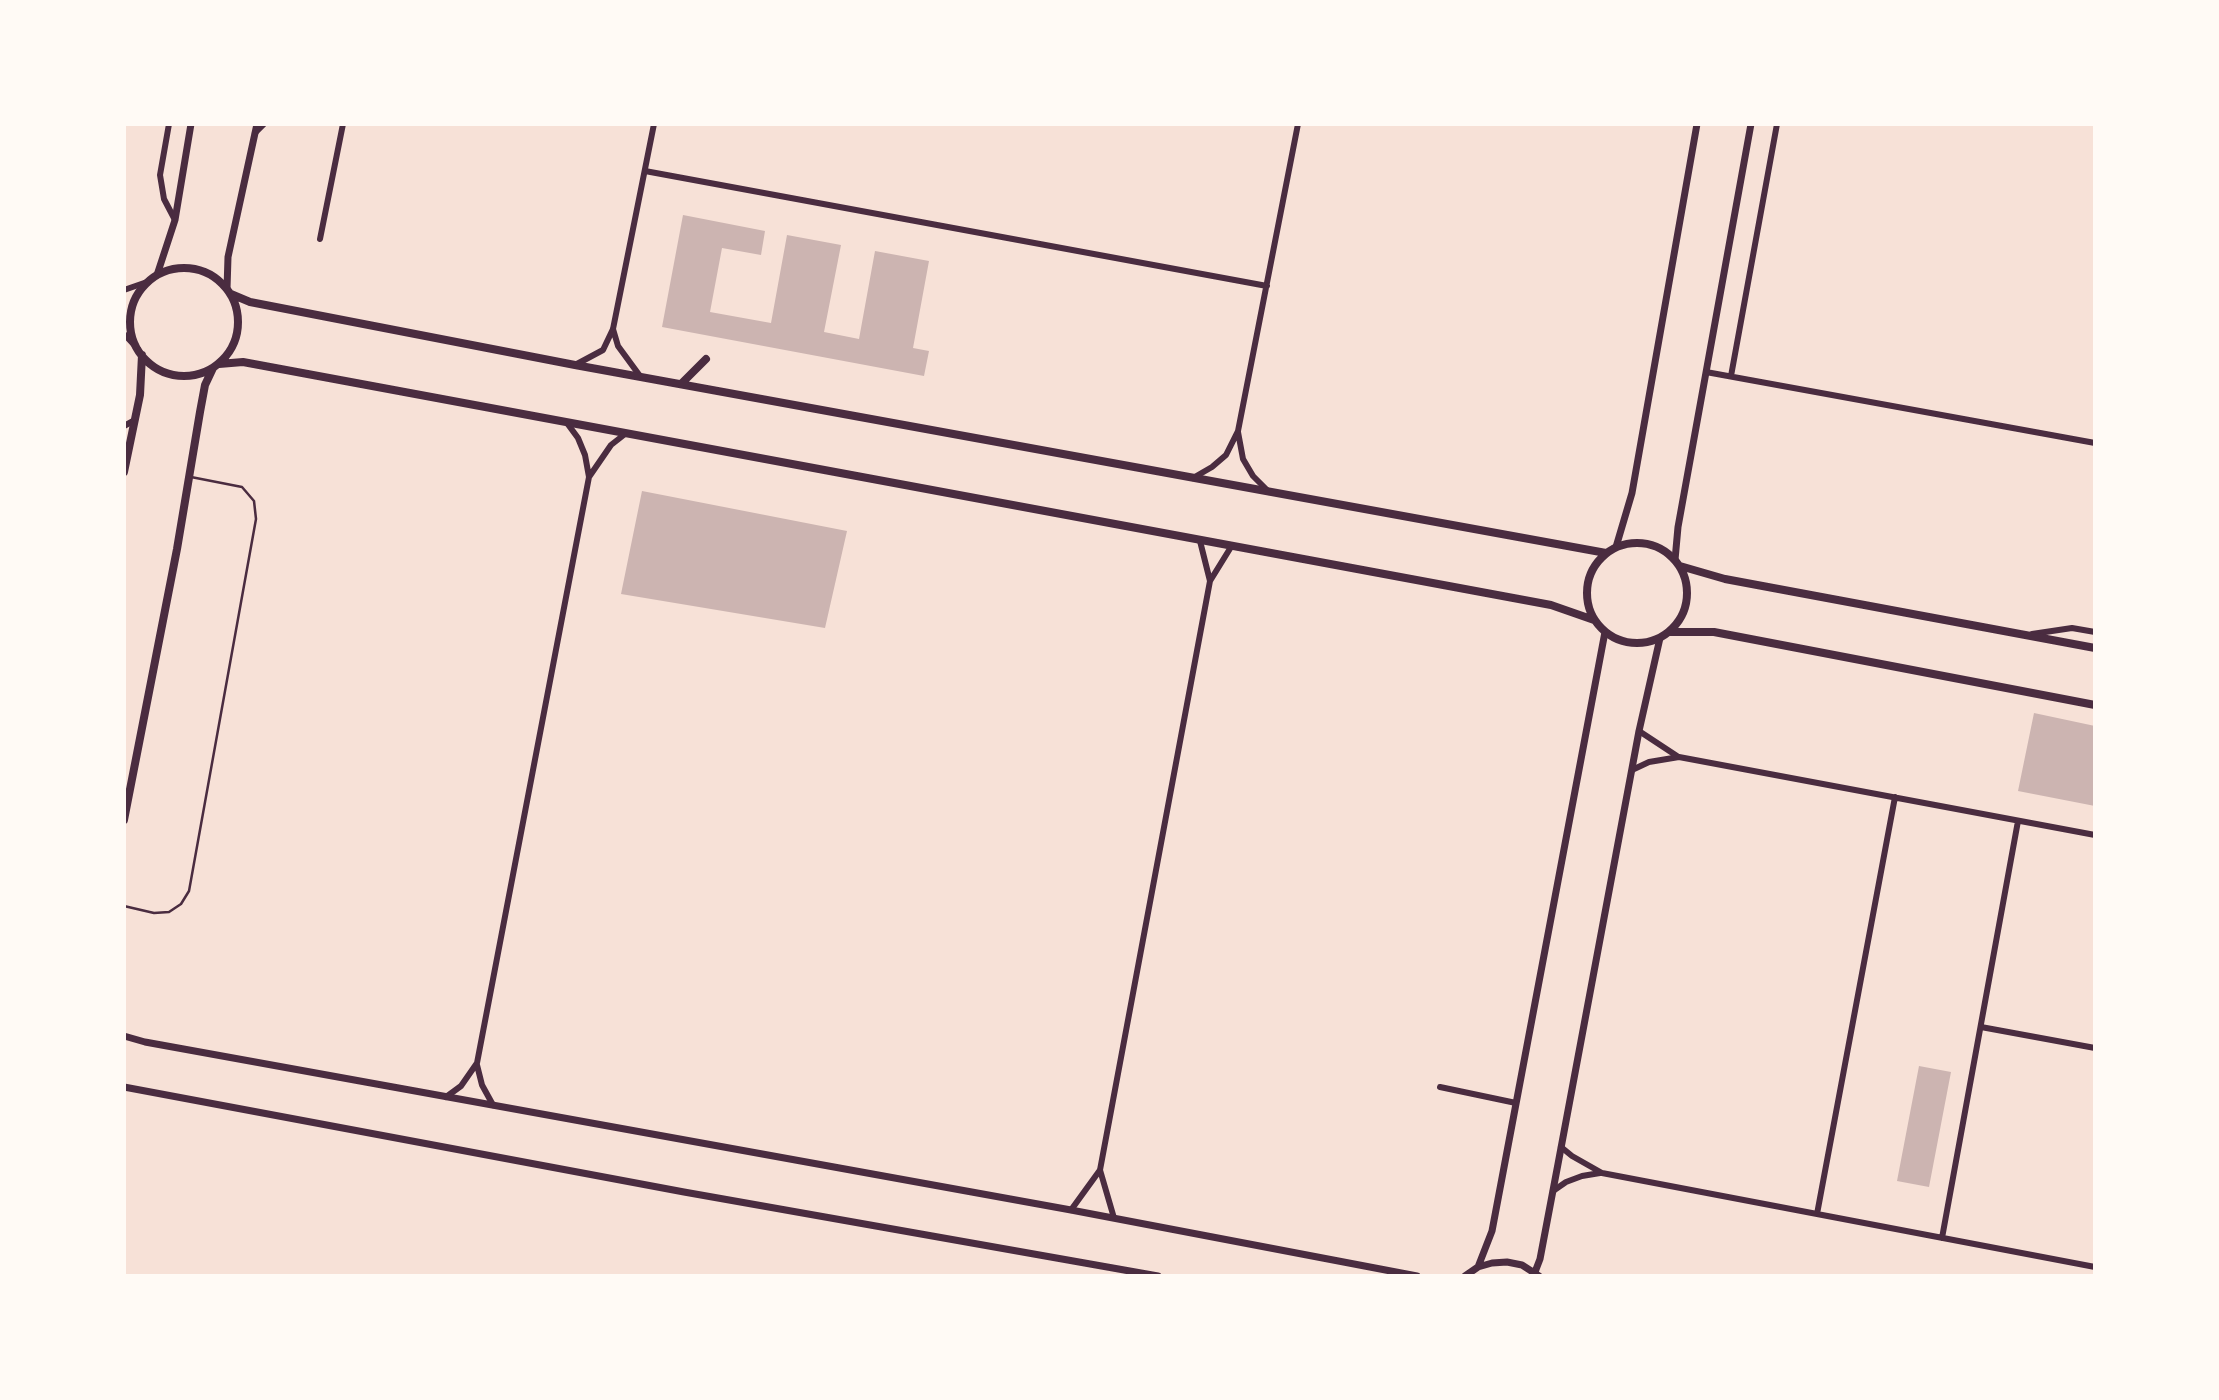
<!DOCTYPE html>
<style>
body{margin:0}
#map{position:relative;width:2219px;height:1400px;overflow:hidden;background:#f7e1d7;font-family:Karla,sans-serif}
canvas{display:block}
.frame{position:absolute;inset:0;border:126px solid #fffaf5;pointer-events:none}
</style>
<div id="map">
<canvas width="2219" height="1400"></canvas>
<div class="frame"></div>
</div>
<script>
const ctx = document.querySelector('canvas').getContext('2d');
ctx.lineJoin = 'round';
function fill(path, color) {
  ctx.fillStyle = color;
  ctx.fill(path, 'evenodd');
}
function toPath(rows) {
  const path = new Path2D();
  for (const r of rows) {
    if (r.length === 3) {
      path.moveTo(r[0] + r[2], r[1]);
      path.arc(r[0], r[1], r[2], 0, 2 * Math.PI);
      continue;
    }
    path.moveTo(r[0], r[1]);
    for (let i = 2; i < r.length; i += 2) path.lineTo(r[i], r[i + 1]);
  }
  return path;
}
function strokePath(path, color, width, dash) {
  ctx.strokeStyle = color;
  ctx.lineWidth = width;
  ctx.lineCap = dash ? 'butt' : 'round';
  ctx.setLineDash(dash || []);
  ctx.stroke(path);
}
fill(toPath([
 [683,215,765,231,761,255,722,248,710,312,771,323,787,235,841,245,824,332,859,339,875,251,929,261,913,348,929,351,924,376,662,327],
 [642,491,847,531,825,628,621,594],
 [2034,713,2095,726,2095,806,2018,791],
 [1919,1066,1951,1072,1929,1187,1897,1181]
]), '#ccb4b1');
strokePath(toPath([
 [124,906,154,913,169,912,181,904,189,891,256,519,254,501,242,487,191,477]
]), '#4a2c40', 2.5);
strokePath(toPath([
 [169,124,160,175,164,199,175,220],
 [255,133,264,124],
 [645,171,1267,286],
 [320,239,343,124],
 [124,290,147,282],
 [613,329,618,346,640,376],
 [124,334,138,349],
 [575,365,603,350,613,329,654,124],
 [1706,372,2095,443],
 [1731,376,1777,124],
 [567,423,578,438,585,455,589,477],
 [124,426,135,420],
 [1238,432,1243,459,1253,476,1269,492],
 [1193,478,1212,467,1226,455,1238,431,1298,124],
 [1200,541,1210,581],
 [2032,634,2072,628,2095,632],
 [1639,731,1677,756],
 [1632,770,1649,762,1679,757,2095,835],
 [1981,1027,2095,1048],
 [477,1065,482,1085,493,1105],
 [1440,1087,1516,1103],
 [446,1097,461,1086,477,1063,589,477,611,445,625,434],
 [1561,1147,1572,1156,1602,1173,2095,1267],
 [1100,1170,1114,1218],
 [1553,1191,1566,1182,1582,1176,1600,1173],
 [1071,1210,1100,1170,1210,581,1231,547],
 [1817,1214,1895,797],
 [1942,1238,2018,821]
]), '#4a2c40', 6);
strokePath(toPath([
 [157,275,175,220,191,124],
 [227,289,228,257,257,124],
 [1616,547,1632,493,1697,124],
 [1675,560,1678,527,1751,124],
 [124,1036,145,1042,1071,1210,1417,1276],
 [124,1087,684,1192,1158,1276],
 [1478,1267,1492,1231,1605,632],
 [1535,1272,1540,1259,1558,1164,1639,731,1660,638],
 [1465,1276,1478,1267,1492,1263,1507,1262,1522,1265,1539,1276]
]), '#4a2c40', 7);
strokePath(toPath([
 [184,322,54],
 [231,294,250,302,575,365,1606,553],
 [219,364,243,362,1551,605,1594,620],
 [681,384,706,359],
 [124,472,140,395,142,355],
 [1637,593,50],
 [1680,566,1725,579,2095,648],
 [1669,632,1714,632,2095,705],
 [124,820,177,549,200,412,205,385,213,368]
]), '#4a2c40', 8);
</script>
